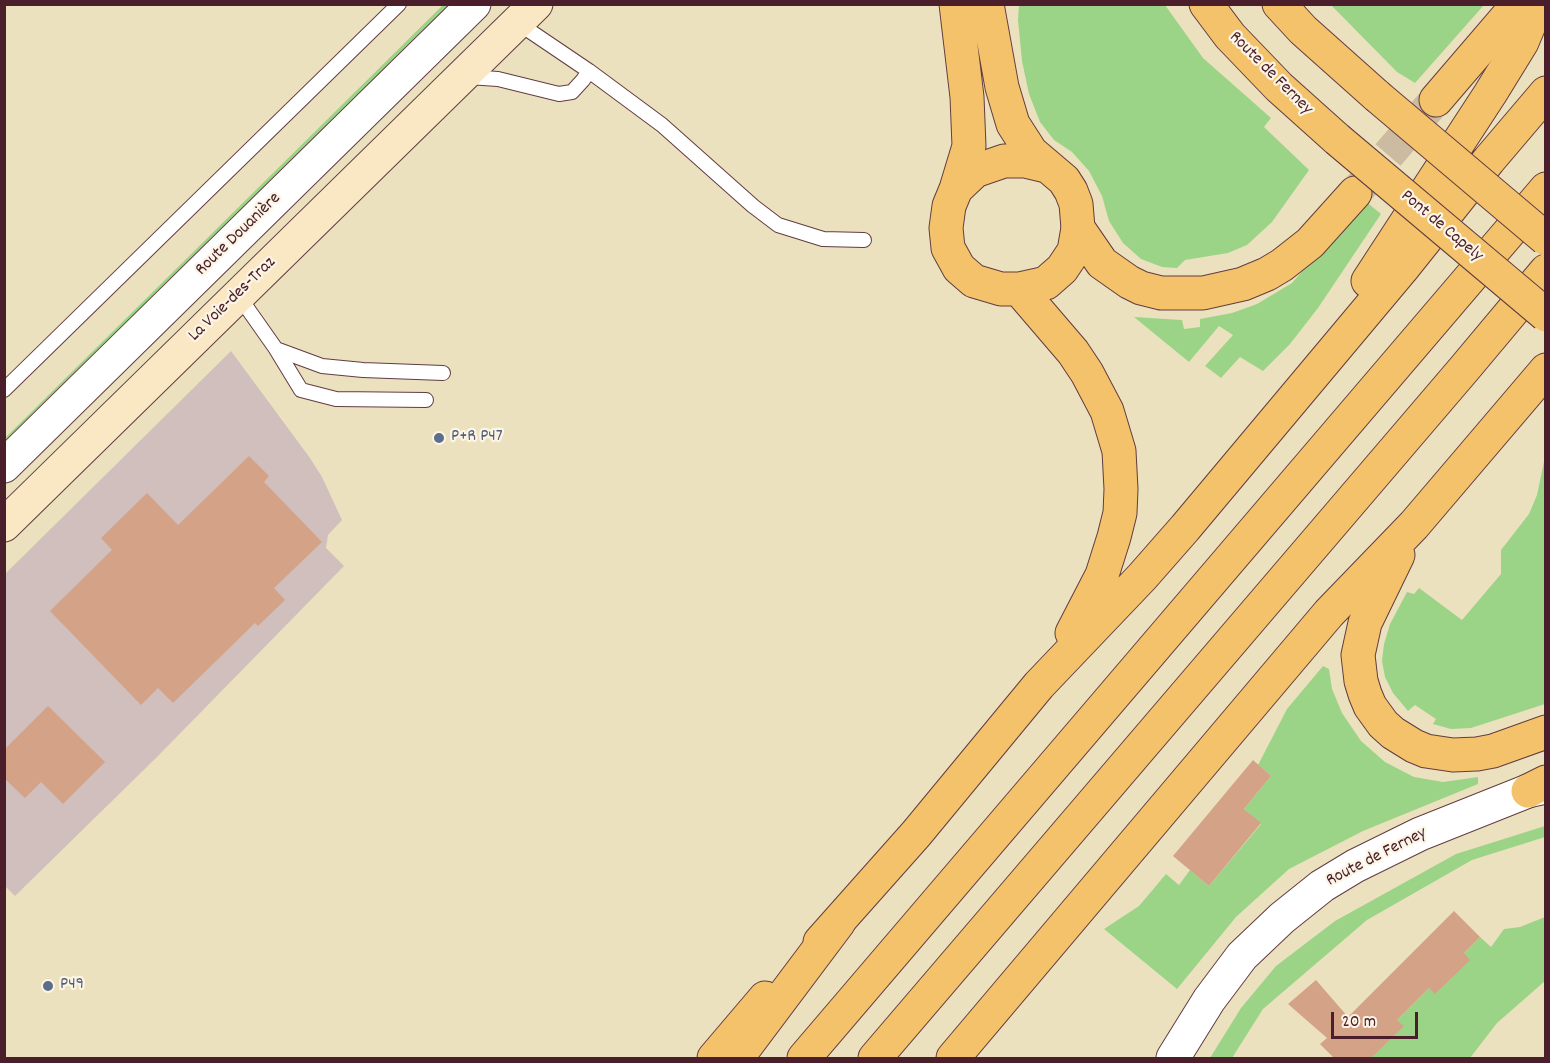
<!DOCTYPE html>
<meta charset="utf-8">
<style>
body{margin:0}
#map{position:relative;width:1550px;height:1063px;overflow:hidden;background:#ece1bf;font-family:Dekko,sans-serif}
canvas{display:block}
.frame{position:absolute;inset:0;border:6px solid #4a1f2b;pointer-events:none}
.scale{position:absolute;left:1331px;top:1012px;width:87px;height:27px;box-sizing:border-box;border:3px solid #4a1f2b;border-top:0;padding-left:8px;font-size:18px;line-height:21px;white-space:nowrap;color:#4a1f2b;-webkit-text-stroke:4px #fcf5e5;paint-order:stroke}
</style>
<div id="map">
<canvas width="1550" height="1063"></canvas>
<div class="frame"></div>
<div class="scale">20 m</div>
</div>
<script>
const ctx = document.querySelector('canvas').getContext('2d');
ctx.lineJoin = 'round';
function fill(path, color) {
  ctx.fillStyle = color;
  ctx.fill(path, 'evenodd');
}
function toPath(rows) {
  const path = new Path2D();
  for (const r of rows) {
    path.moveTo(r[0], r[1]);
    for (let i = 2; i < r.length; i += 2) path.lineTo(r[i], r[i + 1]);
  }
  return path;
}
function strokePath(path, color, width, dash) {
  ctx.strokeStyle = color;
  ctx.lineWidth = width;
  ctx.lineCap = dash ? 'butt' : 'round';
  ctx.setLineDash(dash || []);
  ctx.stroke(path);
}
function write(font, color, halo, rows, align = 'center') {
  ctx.font = font + ' Dekko,sans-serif';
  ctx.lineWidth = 4.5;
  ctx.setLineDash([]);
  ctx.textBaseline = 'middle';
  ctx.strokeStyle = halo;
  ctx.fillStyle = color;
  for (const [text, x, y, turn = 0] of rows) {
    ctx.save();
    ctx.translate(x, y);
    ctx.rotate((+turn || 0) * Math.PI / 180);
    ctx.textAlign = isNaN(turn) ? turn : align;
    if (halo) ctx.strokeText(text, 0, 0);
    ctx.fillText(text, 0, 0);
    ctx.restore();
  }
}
fill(toPath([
 [231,351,310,458,322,477,342,520,328,535,326,548,344,566,157,757,15,896,5,886,5,574]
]), '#d1bfbd');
fill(toPath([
 [444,4,449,5,5,441,5,438],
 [1019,5,1165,5,1203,58,1271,118,1264,127,1309,170,1272,222,1247,245,1228,253,1185,260,1177,268,1162,267,1141,259,1123,243,1109,221,1102,196,1089,171,1072,152,1054,140,1040,122,1029,94,1022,61,1018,20],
 [1331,5,1484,5,1415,83,1397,72],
 [1364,200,1381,214,1318,308,1290,344,1263,371,1240,357,1221,378,1205,366,1233,335,1219,326,1189,362,1134,317,1182,320,1184,329,1200,327,1200,319,1232,313,1257,304,1292,283],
 [1545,457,1545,704,1471,728,1451,729,1433,724,1436,719,1415,705,1408,711,1393,693,1385,677,1382,661,1384,644,1390,624,1407,592,1414,594,1419,588,1462,620,1501,574,1501,550,1529,514,1537,495],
 [1323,666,1329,669,1332,689,1342,713,1361,741,1385,762,1414,777,1443,782,1478,777,1478,784,1363,831,1289,869,1236,917,1177,989,1104,929,1139,906,1166,874,1179,885,1190,870,1209,886,1261,824,1244,809,1271,776,1258,765,1287,709],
 [1545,826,1545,837,1472,860,1367,920,1263,1009,1232,1058,1210,1058,1241,1008,1276,966,1335,921,1456,854],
 [1545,917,1545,981,1497,1023,1470,1058,1370,1058,1403,1026,1397,1020,1480,937,1491,947,1504,929,1520,927]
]), '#9cd487');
fill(toPath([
 [249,456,269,476,264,482,322,542,274,588,285,600,258,626,255,623,173,703,158,688,141,705,50,611,112,550,101,538,147,493,178,525],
 [48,706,105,762,63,804,41,782,25,798,4,778,4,750],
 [1253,760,1271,776,1244,809,1261,823,1209,886,1173,856],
 [1454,911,1480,937,1464,953,1470,960,1435,994,1429,988,1397,1020,1404,1026,1370,1059,1335,1059,1320,1044,1327,1038,1288,1004,1316,980,1348,1017]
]), '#d4a286');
strokePath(toPath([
 [1356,192,1432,104]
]), '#ccbaa1', 33, [33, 16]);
const service = toPath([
 [589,71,662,125,753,206,778,225,823,239,864,240],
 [468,77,498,79,559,94,572,92,583,80,589,71,518,23],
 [238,295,276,349,301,390,336,399,426,400],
 [276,349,322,366,363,370,443,373],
 [4,390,399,4]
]);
const tertiary = toPath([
 [4,466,474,4],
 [1173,1058,1209,1000,1242,956,1282,918,1322,886,1355,866,1420,834,1528,791,1546,787]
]);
const secondary = toPath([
 [4,525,536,4]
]);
const primary = toPath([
 [956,4,967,97,969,146,956,189,949,206,946,228,948,248,959,268,974,281,1001,289,1019,289,1046,283,1062,269,1074,251,1078,228,1076,204,1071,191,1064,180,1031,152,1013,124,1002,87,987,4],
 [1206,4,1230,36,1279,87,1337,139],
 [1279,4,1303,30,1377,96],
 [956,189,975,171,1004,161,1025,161,1046,166],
 [1368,281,1490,94,1522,42,1538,4],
 [1019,289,1073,352,1087,373,1107,411,1119,451,1121,489,1120,513,1114,537,1102,575,1072,633],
 [1528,791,1546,782],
 [820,942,916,834,1039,685,1142,577,1185,528,1402,269,1489,160,1546,93],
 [714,1058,765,998]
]);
const motorway = toPath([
 [1436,100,1514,9],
 [1078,228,1102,263,1129,282,1141,288,1161,293,1203,293,1243,284,1267,274,1282,265,1310,243,1355,193],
 [1398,555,1365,623,1358,655,1361,681,1365,694,1370,706,1383,724,1393,733,1414,746,1426,751,1453,755,1477,754,1493,751,1546,732],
 [737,1058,839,922],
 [804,1058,1546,189],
 [875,1058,1464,369,1546,271],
 [953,1058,1329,613,1414,525,1546,370]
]);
strokePath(service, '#623c41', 16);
strokePath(tertiary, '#623c41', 35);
strokePath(secondary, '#623c41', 35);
strokePath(primary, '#623c41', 35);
strokePath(motorway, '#623c41', 35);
strokePath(service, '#fff', 14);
strokePath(tertiary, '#fff', 33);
strokePath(secondary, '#fae7c3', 33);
strokePath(primary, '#f3c26a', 33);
strokePath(motorway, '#f3c26a', 33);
const primaryBridge = toPath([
 [1377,96,1546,239],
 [1337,139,1546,315]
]);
strokePath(primaryBridge, '#623c41', 35, []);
strokePath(primaryBridge, '#f3c26a', 33);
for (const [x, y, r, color] of [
 [439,438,6,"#5c6f8a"],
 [48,986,6,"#5c6f8a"]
]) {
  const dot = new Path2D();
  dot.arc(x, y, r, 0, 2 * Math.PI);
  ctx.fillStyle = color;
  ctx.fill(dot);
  strokePath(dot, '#fcf5e5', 2);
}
write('18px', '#4a1f2b', '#fcf5e5', [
 ["Route de Ferney",1270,74,45],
 ["Pont de Capely",1441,227,40],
 ["Route Douanière",239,235,-44],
 ["La Voie-des-Traz",233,300,-44],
 ["Route de Ferney",1377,858,-27]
]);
write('18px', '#4e5e75', '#fcf5e5', [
 ["P+R P47",451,438],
 ["P49",60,986]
], 'left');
</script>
